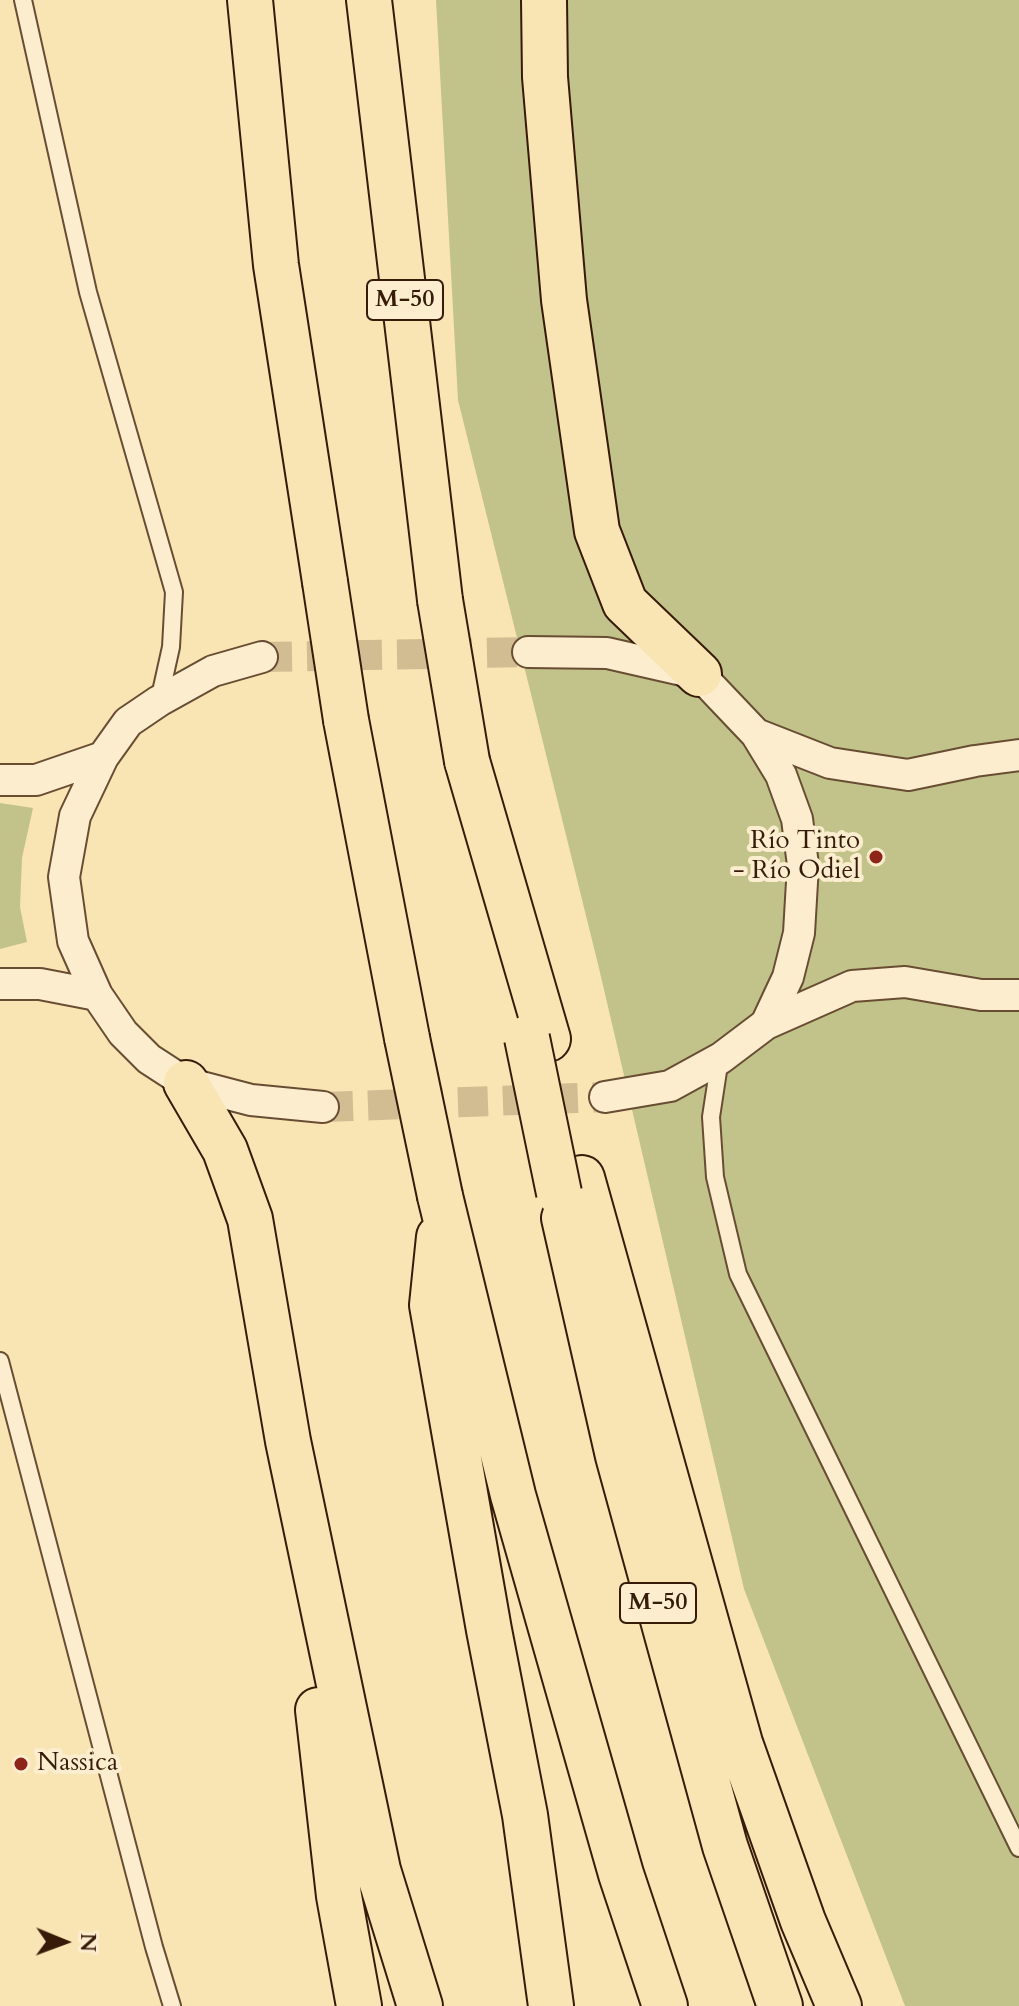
<!DOCTYPE html>
<meta charset="utf-8">
<style>
body{margin:0}
#map{position:relative;width:1019px;height:2006px;overflow:hidden;background:#f9e4b4;font-family:Cardo,serif}
canvas{display:block}
.north{position:absolute;left:24px;top:1902px;width:80px;height:80px;-webkit-text-stroke:6px #fbedce;paint-order:stroke;rotate:91deg;font-size:22px;font-weight:700;line-height:32px;text-align:center;color:#371b08}
.north::after{content:'';display:block;margin:auto;width:28px;height:36px;background:#371b08;clip-path:polygon(50% 0,100% 100%,50% 72%,0 100%)}
</style>
<div id="map">
<canvas width="1019" height="2006"></canvas>
<div class="north">N</div>
</div>
<script>
const ctx = document.querySelector('canvas').getContext('2d');
ctx.lineJoin = 'round';
function fill(path, color) {
  ctx.fillStyle = color;
  ctx.fill(path, 'evenodd');
}
function toPath(rows) {
  const path = new Path2D();
  for (const r of rows) {
    path.moveTo(r[0], r[1]);
    for (let i = 2; i < r.length; i += 2) path.lineTo(r[i], r[i + 1]);
  }
  return path;
}
function strokePath(path, color, width, dash) {
  ctx.strokeStyle = color;
  ctx.lineWidth = width;
  ctx.lineCap = dash ? 'butt' : 'round';
  ctx.setLineDash(dash || []);
  ctx.stroke(path);
}
function write(font, color, halo, rows, align = 'center') {
  ctx.font = font + ' Cardo,serif';
  ctx.lineWidth = 8;
  ctx.setLineDash([]);
  ctx.textBaseline = 'middle';
  ctx.strokeStyle = halo;
  ctx.fillStyle = color;
  for (const [text, x, y, turn = 0] of rows) {
    ctx.save();
    ctx.translate(x, y);
    ctx.rotate((+turn || 0) * Math.PI / 180);
    ctx.textAlign = isNaN(turn) ? turn : align;
    if (halo) ctx.strokeText(text, 0, 0);
    ctx.fillText(text, 0, 0);
    ctx.restore();
  }
}
fill(toPath([
 [436,0,1019,0,1019,2006,905,2006,744,1589,598,964,458,400],
 [0,803,33,808,22,858,20,907,27,942,0,949]
]), '#c2c38a');
strokePath(toPath([
 [262,657,528,652],
 [323,1107,605,1097]
]), '#d2bc92', 30, [30, 15]);
const service = toPath([
 [23,0,88,292,174,592,171,647,159,701],
 [720,1058,711,1117,715,1177,738,1274,1019,1848],
 [0,1361,154,1947,172,2006]
]);
const minor = toPath([
 [528,652,607,653,699,674,756,734,781,775,797,819,803,865,799,933,788,977,766,1024,721,1058,670,1086,605,1097],
 [262,657,213,671,159,701,128,722,103,757,75,816,64,877,73,941,97,995,123,1033,149,1059,186,1083,251,1100,323,1107],
 [756,734,830,763,908,775,975,761,1019,755],
 [0,780,36,780,103,757],
 [0,984,40,984,97,995],
 [766,1024,852,986,905,982,981,995,1019,995]
]);
const motorway = toPath([
 [250,0,276,265,325,582],
 [369,0,440,600],
 [544,0,545,77,564,300,597,531,625,603,699,674],
 [346,720,407,1038],
 [467,761,548,1039],
 [186,1083,225,1150,250,1219,288,1441,378,1870,420,2006],
 [582,1178,740,1743,803,1921,839,2006],
 [440,1196,513,1495,621,1874,665,2006],
 [564,1218,618,1456,725,1846,780,2006],
 [439,1237,432,1305,489,1630,525,1815,551,2006],
 [318,1710,339,1896,359,2006]
]);
strokePath(service, '#684d33', 20);
strokePath(minor, '#684d33', 34);
strokePath(motorway, '#371b08', 48);
strokePath(service, '#fbedce', 16);
strokePath(minor, '#fbedce', 30);
strokePath(motorway, '#f9e4b4', 44);
const motorwayBridge = toPath([
 [325,582,346,720],
 [440,600,467,761],
 [407,1038,440,1196],
 [527,1038,559,1193]
]);
strokePath(motorwayBridge, '#371b08', 48, []);
strokePath(motorwayBridge, '#f9e4b4', 44);
for (const [x, y, r, color] of [
 [876,857,8,"#8f2418"],
 [21,1764,8,"#8f2418"]
]) {
  const dot = new Path2D();
  dot.arc(x, y, r, 0, 2 * Math.PI);
  ctx.fillStyle = color;
  ctx.fill(dot);
  strokePath(dot, '#fbedce', 3);
}
for (const [x, y, w] of [
 [405,300,76],
 [658,1603,76]
]) {
  const box = new Path2D();
  box.roundRect(x - w / 2, y - 20, w, 40, 6);
  ctx.fillStyle = '#fbedce';
  ctx.fill(box);
  strokePath(box, '#371b08', 2);
}
write('bold 24px', '#371b08', null, [
 ["M-50",405,300],
 ["M-50",658,1603]
]);
write('26px', '#371b08', '#fbedce', [
 ["Río Tinto",860,842],
 ["- Río Odiel",860,872],
 ["Nassica",37,1764,"left"]
], 'right');
</script>
